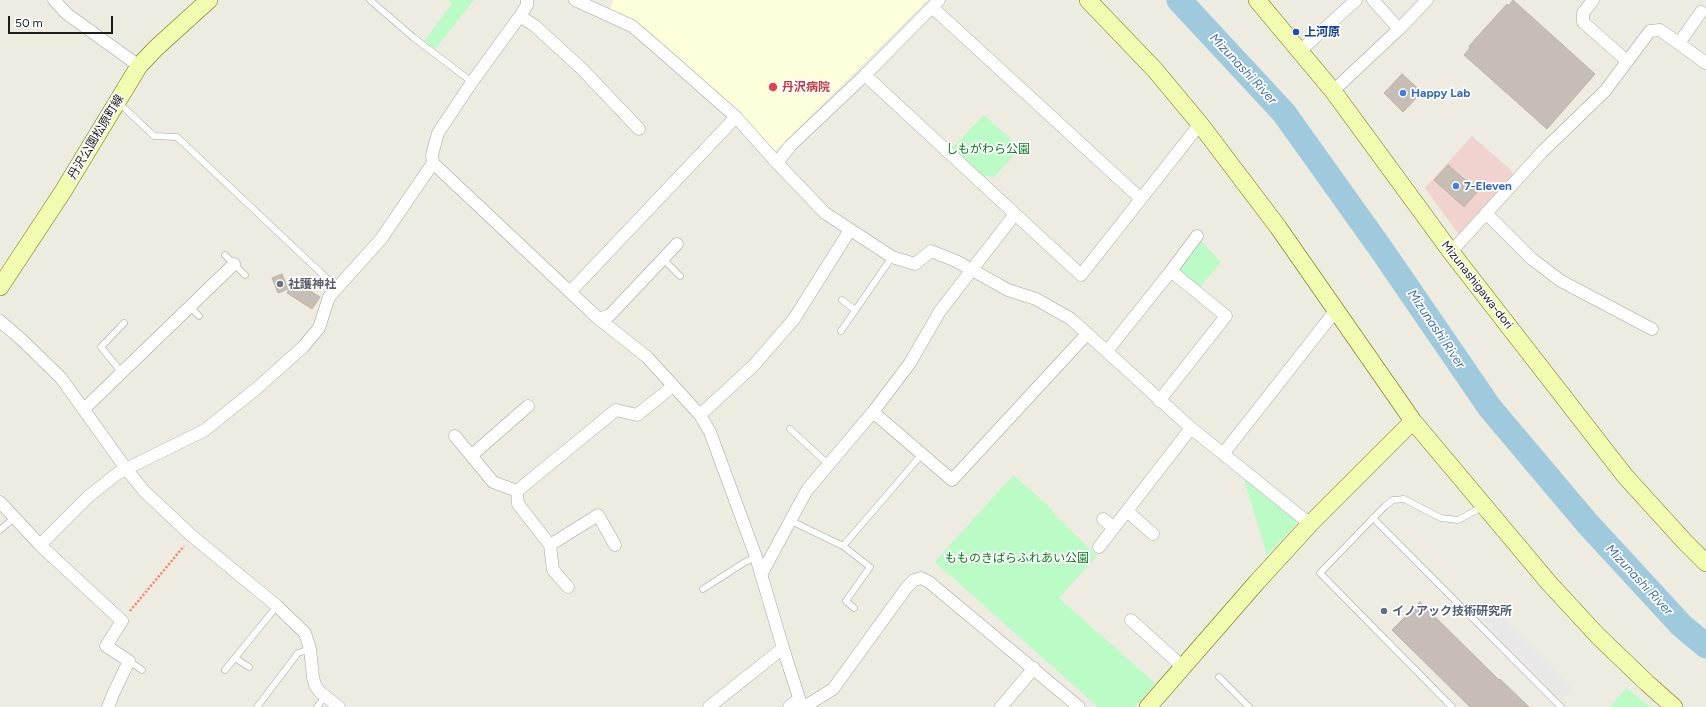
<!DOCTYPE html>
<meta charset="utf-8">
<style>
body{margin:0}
#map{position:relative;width:1706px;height:707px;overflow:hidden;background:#eeebe1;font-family:Figtree,sans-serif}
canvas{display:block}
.scale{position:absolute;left:8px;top:16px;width:105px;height:18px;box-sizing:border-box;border:2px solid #1c1c1c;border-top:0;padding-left:5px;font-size:12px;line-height:14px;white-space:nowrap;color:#1c1c1c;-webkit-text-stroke:3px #fff;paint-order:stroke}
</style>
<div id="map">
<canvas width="1706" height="707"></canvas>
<div class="scale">50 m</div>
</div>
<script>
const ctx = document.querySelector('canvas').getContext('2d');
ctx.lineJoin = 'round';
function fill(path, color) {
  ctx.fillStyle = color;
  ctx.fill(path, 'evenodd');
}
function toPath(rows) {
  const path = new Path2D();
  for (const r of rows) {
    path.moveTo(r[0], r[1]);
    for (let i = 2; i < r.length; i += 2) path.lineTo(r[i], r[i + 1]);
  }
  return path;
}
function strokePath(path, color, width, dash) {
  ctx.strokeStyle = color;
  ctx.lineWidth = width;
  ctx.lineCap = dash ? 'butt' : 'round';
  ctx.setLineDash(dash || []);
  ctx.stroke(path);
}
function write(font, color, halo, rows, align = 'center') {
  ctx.font = font + ' Figtree,"Noto Sans JP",sans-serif';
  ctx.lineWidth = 3.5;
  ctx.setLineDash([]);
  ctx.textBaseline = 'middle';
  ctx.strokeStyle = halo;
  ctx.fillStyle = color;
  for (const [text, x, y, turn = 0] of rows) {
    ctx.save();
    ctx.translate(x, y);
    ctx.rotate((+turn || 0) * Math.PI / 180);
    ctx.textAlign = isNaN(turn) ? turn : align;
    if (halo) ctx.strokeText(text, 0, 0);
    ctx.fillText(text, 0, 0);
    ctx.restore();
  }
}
fill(toPath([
 [1472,136,1512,171,1513,179,1460,236,1425,188]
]), '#f0d3cf');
fill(toPath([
 [613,0,928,0,775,151,636,23,610,10]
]), '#fcffd9');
fill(toPath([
 [448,0,474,0,435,49,424,41,452,4],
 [984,115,1021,148,993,178,988,175,985,178,952,148],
 [1200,240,1221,262,1200,287,1180,273,1180,265],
 [1013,475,1051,508,1055,515,1097,556,1059,598,1155,683,1135,707,1098,707,935,562],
 [1243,476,1295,519,1296,524,1267,555],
 [1626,688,1651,707,1610,707]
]), '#bbfbc5');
fill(toPath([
 [1484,600,1572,689,1562,700,1473,610]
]), '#e8e8e8');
strokePath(toPath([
 [1179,0,1284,113,1381,249,1490,408,1587,523,1681,625,1706,646]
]), '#9fcade', 25);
const building = toPath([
 [1513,0,1595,74,1547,129,1464,55,1470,48,1469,46,1507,4,1508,6,1513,0],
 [1402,74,1422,92,1403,112,1384,93,1402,74],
 [1448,165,1478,191,1464,207,1434,180,1448,165],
 [282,274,288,289,278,293,272,278,282,274],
 [294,281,320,297,312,309,287,293,294,281],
 [1420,602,1499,680,1500,679,1529,707,1470,707,1392,630,1420,602]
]);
fill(building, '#c6bdb4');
strokePath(building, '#c0b2a3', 1);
const lane = toPath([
 [370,0,414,38,472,82],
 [119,103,154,136,177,137,337,288],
 [225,255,245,275],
 [663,259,680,276],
 [842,300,855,310],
 [190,307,199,316],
 [841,331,892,257],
 [122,373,101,347,124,323],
 [790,429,829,465],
 [1373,518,1561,707],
 [791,521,843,546,870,567,846,601,854,608],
 [0,530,15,517],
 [843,546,922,454],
 [703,589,745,562,756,557],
 [235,658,249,667],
 [129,661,142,670],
 [225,670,277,606],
 [1219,677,1249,707],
 [257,707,298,653,310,649],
 [317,707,325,696],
 [1452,707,1320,573,1385,506,1393,500,1404,499,1441,518,1458,520,1484,506]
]);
const street = toPath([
 [54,0,67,14,139,66],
 [527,0,527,5,520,16,472,82,438,133,432,155,433,163,570,292,599,319,647,357,700,415,710,432,756,557,783,648,802,707],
 [575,0,632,26,652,43,736,117,777,163,825,213,892,257,915,264,931,251,956,261,1008,290,1036,299,1071,319,1191,428,1310,524],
 [1373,0,1399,29],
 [1593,0,1583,13,1583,22,1627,61],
 [932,7,1140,198],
 [520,16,535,26,582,69,639,129],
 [1679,43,1701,12],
 [1300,51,1356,0],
 [865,75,1081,275,1200,124],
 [1333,91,1399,29,1427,0],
 [777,163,790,146,865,75,939,0],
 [1486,213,1532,259,1561,281,1652,329],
 [1451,252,1542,152,1605,91,1650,31,1660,30,1706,63],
 [1171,271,1197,236],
 [570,292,736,117],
 [599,319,610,315,677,244],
 [0,321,22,340,61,378,127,470,145,492,192,536,277,606,305,633,310,649,313,677,315,685,320,692,339,707],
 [1107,351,1171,271,1226,316,1159,401],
 [84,409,234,264],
 [873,412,952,480,1086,335],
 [700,415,754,365,794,319,850,230],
 [455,436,493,482,517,491],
 [1223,454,1336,310],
 [472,455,528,406],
 [517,491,616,410,637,415,673,386],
 [517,491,518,504,550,545,553,570,568,587],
 [0,502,40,545,122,621,106,646,129,661,114,692,108,707],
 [1127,511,1153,534],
 [1103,519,1114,528],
 [40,545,89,496,118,473,205,430,256,389,303,347,319,328,329,297,381,239,433,163],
 [550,545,598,515,615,545],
 [1099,547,1191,428],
 [761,575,807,490,873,412,910,363,940,311,1015,214],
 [1131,620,1183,667],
 [709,707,783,648],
 [789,707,799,699],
 [804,707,833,689,907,587,914,580,921,578,929,582,1079,707],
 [1001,707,1034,668]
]);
const secondary = toPath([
 [1088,0,1155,70,1200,124,1278,227,1413,421,1549,583,1598,636,1647,683,1674,707],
 [1257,0,1333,91,1451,252,1625,476,1685,542,1706,563],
 [0,287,62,193,139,66,156,48,209,0],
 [1148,707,1257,582,1310,524,1413,421]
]);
strokePath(lane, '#a3a3a3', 7);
strokePath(street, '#a3a3a3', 13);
strokePath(secondary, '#5e7501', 18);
strokePath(toPath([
 [130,611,184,546]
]), '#ff7f61', 2.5, [2, 2]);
strokePath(lane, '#fff', 6);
strokePath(street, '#fff', 12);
strokePath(secondary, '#f1fcb1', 17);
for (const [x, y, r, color] of [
 [1296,32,4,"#1a4fb4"],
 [773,87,5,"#e0444e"],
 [1403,93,4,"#3f7fe0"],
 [1456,186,4,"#3f7fe0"],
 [280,284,4,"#6b7280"],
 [1384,611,4,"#5c6f8a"]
]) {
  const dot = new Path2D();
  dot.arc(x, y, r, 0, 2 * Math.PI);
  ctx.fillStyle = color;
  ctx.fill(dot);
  strokePath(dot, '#fff', 1.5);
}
write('bold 12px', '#164399', '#fff', [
 ["上河原",1304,32]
], 'left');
write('bold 12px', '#be3a42', '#fff', [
 ["丹沢病院",782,87]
], 'left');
write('bold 12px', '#366cbe', '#fff', [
 ["Happy Lab",1411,93],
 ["7-Eleven",1464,186]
], 'left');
write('12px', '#1c1c1c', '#fff', [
 ["丹沢公園松原町線",96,137,-59],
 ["Mizunashigawa-dori",1477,285,52]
]);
write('12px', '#077d1b', '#fff', [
 ["しもがわら公園",988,149],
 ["もものきばらふれあい公園",1017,558]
]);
write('bold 12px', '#5b616d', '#fff', [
 ["社護神社",288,284]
], 'left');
write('bold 12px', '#4e5e75', '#fff', [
 ["イノアック技術研究所",1392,611]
], 'left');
write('italic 13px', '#4571ae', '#fff', [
 ["Mizunashi River",1243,69,47],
 ["Mizunashi River",1436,329,56],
 ["Mizunashi River",1639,580,47]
]);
</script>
